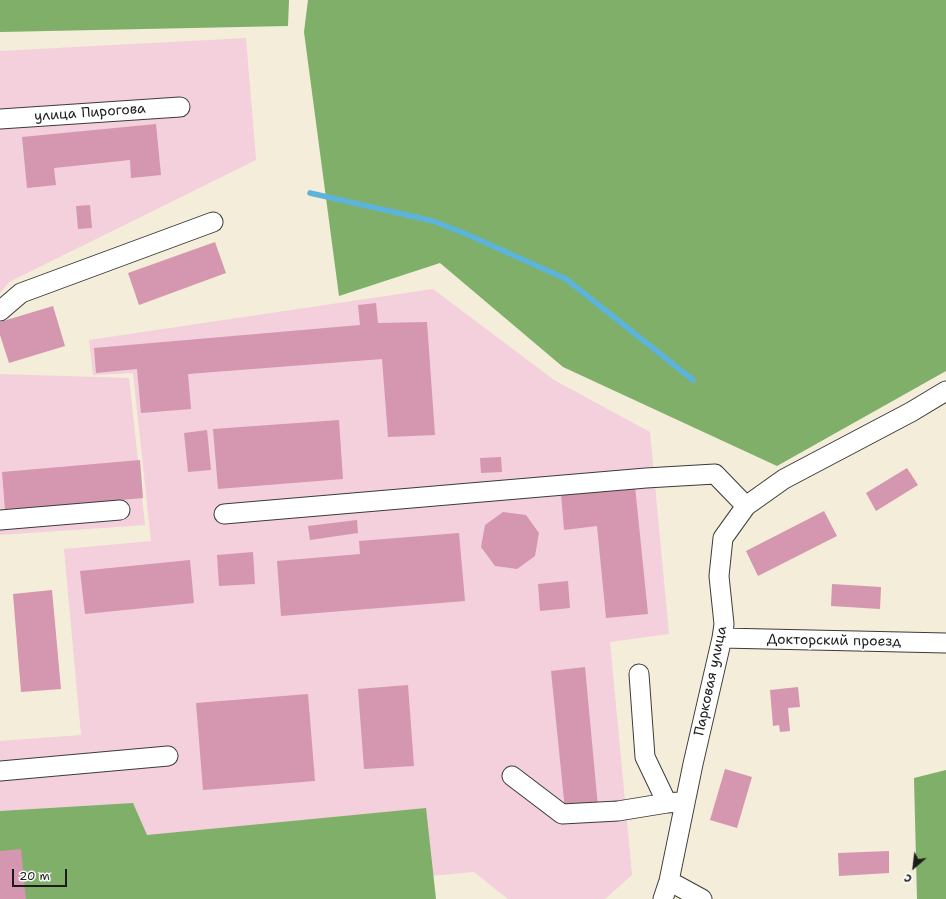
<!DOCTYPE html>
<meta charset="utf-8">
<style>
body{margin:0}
#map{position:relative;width:946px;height:899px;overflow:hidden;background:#f3edda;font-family:"Shantell Sans",sans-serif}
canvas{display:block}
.north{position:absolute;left:894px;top:847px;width:40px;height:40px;-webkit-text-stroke:3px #fff;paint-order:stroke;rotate:208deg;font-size:11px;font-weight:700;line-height:16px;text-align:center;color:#1c1c1c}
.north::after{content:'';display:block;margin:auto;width:14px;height:18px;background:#1c1c1c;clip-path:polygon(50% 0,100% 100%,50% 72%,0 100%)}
.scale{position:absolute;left:12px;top:869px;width:55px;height:18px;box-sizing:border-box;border:2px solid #1c1c1c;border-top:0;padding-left:5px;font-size:12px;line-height:14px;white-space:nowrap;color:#1c1c1c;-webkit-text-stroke:3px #fff;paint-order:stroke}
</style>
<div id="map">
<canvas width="946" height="899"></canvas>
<div class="north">С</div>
<div class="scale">20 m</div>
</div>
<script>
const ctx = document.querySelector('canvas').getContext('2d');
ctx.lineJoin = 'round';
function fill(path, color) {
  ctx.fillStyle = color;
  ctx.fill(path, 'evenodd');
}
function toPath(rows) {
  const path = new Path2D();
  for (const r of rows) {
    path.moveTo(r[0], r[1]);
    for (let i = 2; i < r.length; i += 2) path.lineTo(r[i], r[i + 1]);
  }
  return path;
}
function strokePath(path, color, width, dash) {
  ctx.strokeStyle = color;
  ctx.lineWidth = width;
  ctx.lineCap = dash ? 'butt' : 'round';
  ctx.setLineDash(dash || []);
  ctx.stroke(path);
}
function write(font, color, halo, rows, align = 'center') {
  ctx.font = font + ' "Shantell Sans",sans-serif';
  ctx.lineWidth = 3.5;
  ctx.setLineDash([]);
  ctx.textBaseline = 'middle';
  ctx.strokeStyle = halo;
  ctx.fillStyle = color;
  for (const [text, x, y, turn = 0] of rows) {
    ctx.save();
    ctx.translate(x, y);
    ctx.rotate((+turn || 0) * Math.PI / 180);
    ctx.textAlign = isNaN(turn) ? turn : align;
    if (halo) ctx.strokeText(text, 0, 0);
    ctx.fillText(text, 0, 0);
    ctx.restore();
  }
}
fill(toPath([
 [246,38,256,160,9,282,0,293,0,51],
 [433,289,554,380,650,432,669,634,610,642,632,875,605,899,508,899,474,872,410,878,0,899,0,741,81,735,64,549,151,541,133,373,93,375,89,340],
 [0,374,129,378,145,525,0,535]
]), '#f4cfdc');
fill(toPath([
 [0,0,289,0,288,26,0,32],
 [308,0,946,0,946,371,777,466,563,367,440,263,339,296,304,32],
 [946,770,946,899,917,899,914,778],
 [133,803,147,835,426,808,436,899,0,899,0,811]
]), '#7faf68');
strokePath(toPath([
 [310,193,433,221,466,234,566,279,693,380]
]), '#5db4da', 5.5);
fill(toPath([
 [156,124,161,175,131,178,130,160,54,168,56,185,27,188,22,137],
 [90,205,92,228,78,229,76,206],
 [215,242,226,273,139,305,128,273],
 [376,303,378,323,427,322,435,435,388,437,382,359,188,374,191,409,141,413,137,369,96,373,94,348,360,325,358,305],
 [53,306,65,346,9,363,0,335,0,322],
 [339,420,343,479,218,489,213,429],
 [207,430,211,470,188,472,184,433],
 [501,457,502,472,481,473,480,458],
 [140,460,143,498,5,510,2,472],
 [907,468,918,485,876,511,866,493],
 [635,486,648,614,606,618,597,526,564,530,561,494],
 [824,511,837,536,758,576,746,551],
 [503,512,526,515,539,533,535,556,517,569,495,566,481,547,485,525],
 [357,520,358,533,310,540,308,526],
 [459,533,465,601,281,616,277,561,360,554,359,541],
 [253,552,255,584,219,586,217,555],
 [190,560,194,603,85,614,80,571],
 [568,581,570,608,540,611,538,584],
 [832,584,881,587,880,609,831,606],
 [52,590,61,689,21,692,13,594],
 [585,667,598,807,565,810,551,671],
 [408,685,414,766,364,769,358,689],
 [798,687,800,707,788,708,790,731,780,732,779,725,773,726,770,690],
 [308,694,315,781,203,790,196,703],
 [725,769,752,777,737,828,710,820],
 [21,849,26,899,0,899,0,851],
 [889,851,889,873,839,876,838,853]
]), '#d596b0');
const minor = toPath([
 [0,119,180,107],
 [0,311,21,293,213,222],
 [224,514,646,478,715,474,746,506],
 [0,520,120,510],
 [722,638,946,643],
 [639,674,645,757,667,803,679,802],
 [0,771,168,756],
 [512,776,562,814,618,811,667,803],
 [669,881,702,899],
 [663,899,669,881,693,764,722,638,724,624,719,576,723,538,746,506,784,479,911,412,946,391]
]);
strokePath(minor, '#3c3b38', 21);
strokePath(minor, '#fff', 19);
write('14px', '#1c1c1c', '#fff', [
 ["улица Пирогова",90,113,-4],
 ["Докторский проезд",834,641,1],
 ["Парковая улица",711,681,-78]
]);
</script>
